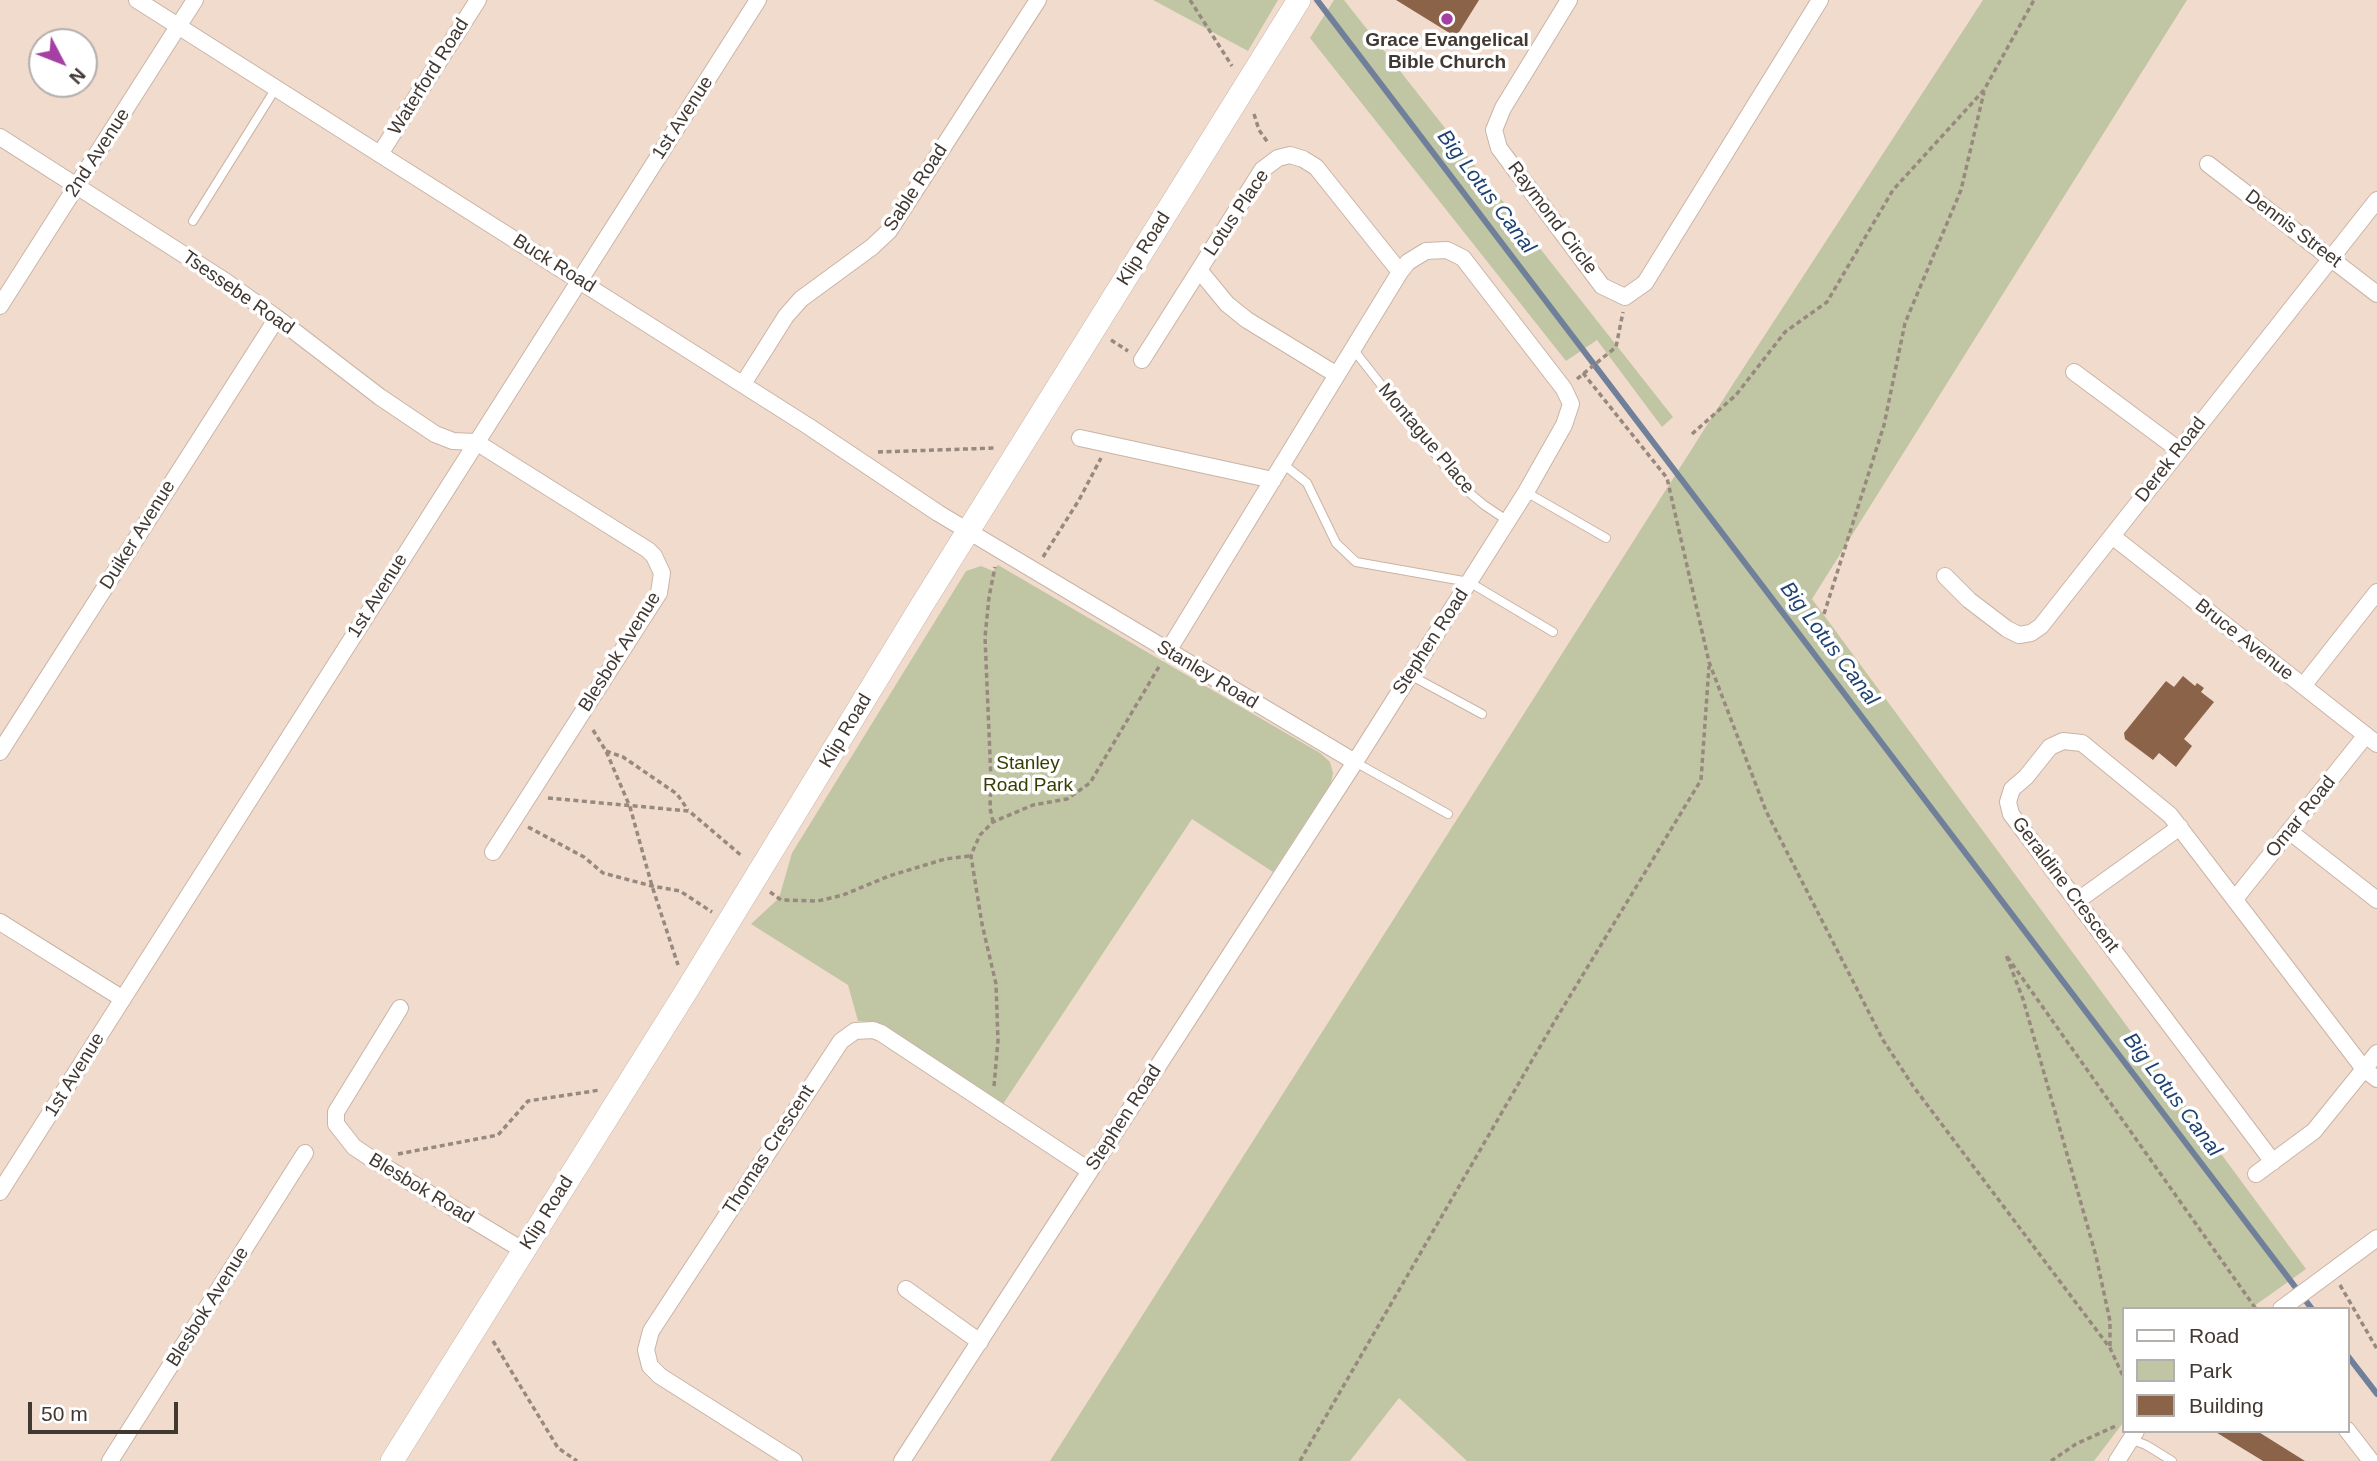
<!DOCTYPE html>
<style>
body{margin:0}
#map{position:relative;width:2377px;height:1461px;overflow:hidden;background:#f1dbcd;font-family:Helvetica,sans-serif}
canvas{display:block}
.legend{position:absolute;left:2122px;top:1307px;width:228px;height:126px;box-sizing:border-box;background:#fff;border:2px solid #b3afad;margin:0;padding:9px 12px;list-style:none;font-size:21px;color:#413832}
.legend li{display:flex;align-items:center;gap:14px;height:35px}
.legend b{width:35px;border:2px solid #b3afad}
.north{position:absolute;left:28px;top:28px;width:70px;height:70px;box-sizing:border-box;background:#fff;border:2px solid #b3afad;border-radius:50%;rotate:132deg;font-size:19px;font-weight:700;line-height:28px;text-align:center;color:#413832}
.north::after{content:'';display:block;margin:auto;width:24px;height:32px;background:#a63fa3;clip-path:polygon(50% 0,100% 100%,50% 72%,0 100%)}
.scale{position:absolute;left:28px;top:1402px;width:150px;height:32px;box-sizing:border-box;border:4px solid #413832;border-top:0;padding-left:9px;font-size:21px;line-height:24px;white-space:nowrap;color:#413832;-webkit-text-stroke:5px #fff;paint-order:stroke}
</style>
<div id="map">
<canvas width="2377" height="1461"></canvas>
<ul class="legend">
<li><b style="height:9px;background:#fff"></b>Road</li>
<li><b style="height:19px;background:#c0c6a4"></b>Park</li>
<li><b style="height:19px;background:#8a6348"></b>Building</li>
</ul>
<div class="north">N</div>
<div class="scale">50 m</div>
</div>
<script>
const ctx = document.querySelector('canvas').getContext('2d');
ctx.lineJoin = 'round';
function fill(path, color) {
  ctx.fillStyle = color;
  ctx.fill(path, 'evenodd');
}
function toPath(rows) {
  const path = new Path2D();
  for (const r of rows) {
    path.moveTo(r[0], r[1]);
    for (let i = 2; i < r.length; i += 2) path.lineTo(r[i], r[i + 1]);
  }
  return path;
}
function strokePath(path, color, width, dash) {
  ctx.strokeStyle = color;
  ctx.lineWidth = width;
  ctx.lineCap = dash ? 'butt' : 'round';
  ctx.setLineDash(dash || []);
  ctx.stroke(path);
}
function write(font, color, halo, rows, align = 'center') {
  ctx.font = font + ' Helvetica,sans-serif';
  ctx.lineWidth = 7;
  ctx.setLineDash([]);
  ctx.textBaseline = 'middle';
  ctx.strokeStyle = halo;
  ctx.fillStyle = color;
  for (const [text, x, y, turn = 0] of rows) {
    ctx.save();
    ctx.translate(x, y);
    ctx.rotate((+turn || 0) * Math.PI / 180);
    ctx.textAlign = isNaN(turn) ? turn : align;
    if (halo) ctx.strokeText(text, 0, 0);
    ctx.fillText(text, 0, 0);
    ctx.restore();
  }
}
fill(toPath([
 [1153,0,1278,0,1248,51],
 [1334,0,1344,0,1673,417,1662,427,1597,340,1566,361,1310,38],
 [1983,0,2187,0,1812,599,2306,1269,2250,1309,2123,1309,2123,1423,2094,1461,1467,1461,1399,1398,1350,1461,1050,1461,1733,384],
 [998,565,1320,753,1330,762,1333,773,1331,783,1273,872,1192,819,1003,1104,886,1027,872,1022,858,1021,848,985,751,924,779,898,792,853,966,571,981,566,993,571]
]), '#c0c6a4');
strokePath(toPath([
 [1317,0,2312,1309],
 [2347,1355,2377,1394]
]), '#70809a', 6);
fill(toPath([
 [1396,0,1479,0,1456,37],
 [2183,676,2195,686,2197,683,2204,688,2201,692,2214,702,2184,739,2192,746,2176,767,2159,753,2153,760,2125,739,2124,733,2166,681,2174,687],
 [2214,1431,2257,1431,2305,1461,2263,1461]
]), '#8a6348');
const lane = toPath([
 [193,221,276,88],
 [1353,349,1459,484,1484,505,1508,521],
 [1283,464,1307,483,1336,543,1356,562,1469,582,1553,632],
 [1526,492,1606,538],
 [1410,675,1482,714],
 [1355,762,1448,814],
 [2130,1439,2146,1445,2172,1461]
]);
const street = toPath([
 [137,0,808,426,938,513,1355,762],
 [1569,0,1503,108,1494,130,1499,148,1602,286,1625,297,1645,283,1820,0],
 [0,137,225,281,277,318,380,397,435,434,453,441,476,442,648,550,654,556,662,573,659,593,493,852],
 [380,154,478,0],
 [2208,164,2377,294],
 [0,306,195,0],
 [1142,360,1199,270],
 [2074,372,2179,450],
 [1337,375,1247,320,1227,304,1199,270,1262,170,1278,158,1290,155,1303,159,1316,167,1400,272],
 [743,384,786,316,801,299,872,247,889,231,1038,0],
 [1080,438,1273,480],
 [2112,536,2377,744],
 [1945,576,1969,600,2007,629,2019,635,2031,633,2041,626,2377,200],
 [2303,686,2377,592],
 [0,752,277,318],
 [2289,831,2377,900],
 [2235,899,2366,735],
 [2077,901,2180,827],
 [0,922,123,999],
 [400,1008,336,1112,336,1124,354,1147,372,1159,524,1251],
 [2273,1162,2011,814,2008,802,2012,789,2026,777,2050,747,2063,741,2082,743,2170,815,2364,1069,2377,1079],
 [2256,1174,2314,1131,2377,1053],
 [0,1192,758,0],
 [906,1289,980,1342],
 [2281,1309,2377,1238],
 [2347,1430,2371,1461],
 [110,1461,305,1153],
 [794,1461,660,1376,650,1366,646,1350,651,1331,841,1041,855,1031,873,1030,881,1033,1090,1171],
 [902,1461,1355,762,1526,492,1564,425,1571,404,1564,389,1463,258,1447,250,1426,251,1408,262,1400,272,1168,651],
 [2117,1461,2136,1431]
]);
const secondary = toPath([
 [392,1461,687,990,922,605,1299,0]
]);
strokePath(lane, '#c9b4a6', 10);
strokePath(street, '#c9b4a6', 18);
strokePath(secondary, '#c9b4a6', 24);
strokePath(toPath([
 [1190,0,1232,66],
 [1254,114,1259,130,1269,144],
 [1111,340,1128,351],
 [1583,373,1667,478,1709,662,1766,811,1883,1040,1913,1086,2110,1348,2123,1376],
 [1577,379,1616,347,1623,312],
 [1692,434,1736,395,1785,332,1827,302,1893,190,1984,90,2034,0],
 [878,452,996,448],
 [1043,557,1079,500,1101,458],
 [1824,614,1884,425,1905,323,1961,190,1984,92],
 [593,730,606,751,630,807,652,886,678,965],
 [606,751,623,757,677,794,688,810],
 [548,798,689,811,743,857],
 [993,822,990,808,991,780,985,637,989,597,995,567],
 [528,827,584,857,603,873,652,886,680,891,712,912],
 [770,892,781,900,818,901,843,895,889,876,945,859,970,856],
 [994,1086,998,1041,996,984,982,924,971,856,974,848,980,835,993,822,1033,805,1067,799,1090,783,1160,665],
 [398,1154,498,1135,528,1101,600,1090],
 [2340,1285,2377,1349],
 [493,1341,558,1448,577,1461],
 [2110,1346,2110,1321,2096,1256,2023,999,2006,955,2256,1309],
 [1300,1461,1556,1019,1701,780,1709,666],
 [2051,1461,2076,1444,2118,1425]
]), '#98897f', 3.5, [5, 3.5]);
strokePath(lane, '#fff', 8);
strokePath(street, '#fff', 16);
strokePath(secondary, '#fff', 23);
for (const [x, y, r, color] of [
 [1447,19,7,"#a63fa3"]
]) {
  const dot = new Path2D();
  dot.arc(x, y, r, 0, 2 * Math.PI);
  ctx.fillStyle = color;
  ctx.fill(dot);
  strokePath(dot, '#fff', 2.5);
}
write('bold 19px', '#413832', '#fff', [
 ["Grace Evangelical",1447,41],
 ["Bible Church",1447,63]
]);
write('19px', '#413832', '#fff', [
 ["Waterford Road",429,77,-58],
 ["1st Avenue",683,118,-57],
 ["2nd Avenue",98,153,-57],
 ["Sable Road",916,188,-57],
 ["Lotus Place",1237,213,-56],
 ["Raymond Circle",1552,218,53],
 ["Dennis Street",2293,229,37],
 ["Klip Road",1144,249,-58],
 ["Buck Road",554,264,32],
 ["Tsessebe Road",238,293,35],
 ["Montague Place",1426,439,50],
 ["Derek Road",2171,460,-52],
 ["Duiker Avenue",138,535,-58],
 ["1st Avenue",378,596,-58],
 ["Bruce Avenue",2244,640,38],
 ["Stephen Road",1431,642,-57],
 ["Blesbok Avenue",620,652,-58],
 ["Stanley Road",1207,675,31],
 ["Klip Road",846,731,-59],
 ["Omar Road",2301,817,-51],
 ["Geraldine Crescent",2065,885,53],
 ["1st Avenue",75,1075,-58],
 ["Stephen Road",1124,1118,-57],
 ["Thomas Crescent",769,1150,-57],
 ["Blesbok Road",421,1189,31],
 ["Klip Road",547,1213,-58],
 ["Blesbok Avenue",208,1307,-58]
]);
write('19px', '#373d03', '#fff', [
 ["Stanley",1028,764],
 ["Road Park",1028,786]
]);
write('italic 21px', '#1d4273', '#fff', [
 ["Big Lotus Canal",1486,192,53],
 ["Big Lotus Canal",1829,644,53],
 ["Big Lotus Canal",2172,1095,53]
]);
</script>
